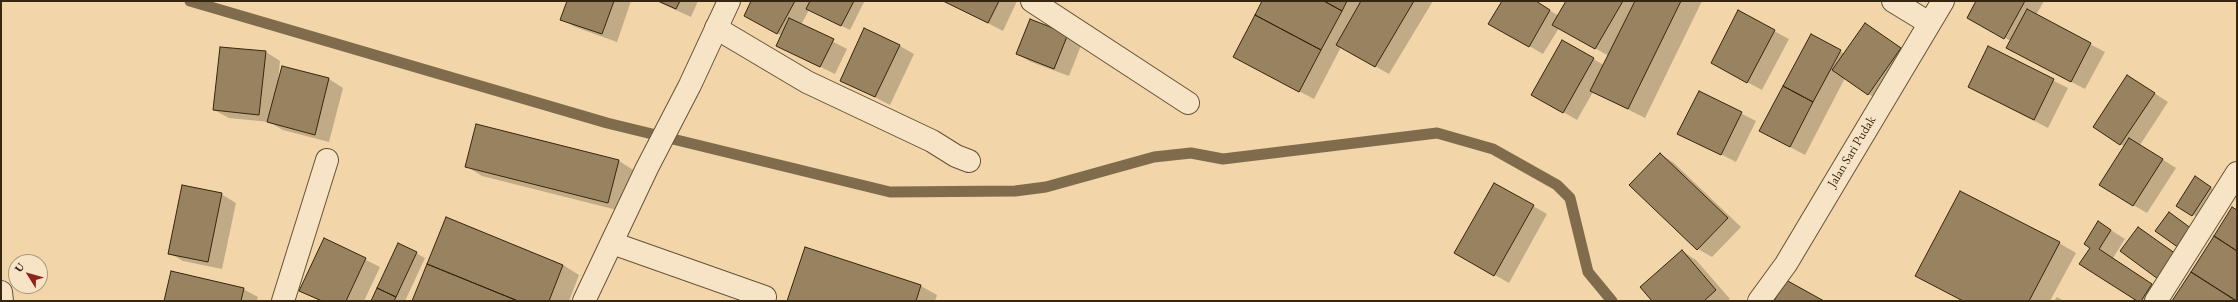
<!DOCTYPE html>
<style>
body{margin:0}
#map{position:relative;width:2238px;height:302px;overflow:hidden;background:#f2d6a9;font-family:"EB Garamond",serif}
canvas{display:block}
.frame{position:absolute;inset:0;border:2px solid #36260f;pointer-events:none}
.north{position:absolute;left:8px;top:254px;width:40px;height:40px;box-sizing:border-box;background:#f7e4c7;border:1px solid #aa987d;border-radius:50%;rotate:307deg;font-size:11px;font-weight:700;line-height:16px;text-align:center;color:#36260f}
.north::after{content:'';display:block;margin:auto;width:14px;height:18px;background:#8f2418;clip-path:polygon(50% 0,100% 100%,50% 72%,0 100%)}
</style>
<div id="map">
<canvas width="2238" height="302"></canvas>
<div class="frame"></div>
<div class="north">U</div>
</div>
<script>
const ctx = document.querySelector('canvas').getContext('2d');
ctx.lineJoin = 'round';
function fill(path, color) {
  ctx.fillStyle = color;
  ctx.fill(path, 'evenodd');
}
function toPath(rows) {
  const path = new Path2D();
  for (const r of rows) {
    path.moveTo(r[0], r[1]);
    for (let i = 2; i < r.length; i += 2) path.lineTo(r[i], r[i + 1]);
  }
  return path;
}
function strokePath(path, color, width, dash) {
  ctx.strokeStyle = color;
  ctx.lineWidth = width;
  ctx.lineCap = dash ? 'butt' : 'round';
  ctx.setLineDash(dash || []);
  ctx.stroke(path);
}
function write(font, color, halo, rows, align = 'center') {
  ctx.font = font + ' "EB Garamond",serif';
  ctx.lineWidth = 3.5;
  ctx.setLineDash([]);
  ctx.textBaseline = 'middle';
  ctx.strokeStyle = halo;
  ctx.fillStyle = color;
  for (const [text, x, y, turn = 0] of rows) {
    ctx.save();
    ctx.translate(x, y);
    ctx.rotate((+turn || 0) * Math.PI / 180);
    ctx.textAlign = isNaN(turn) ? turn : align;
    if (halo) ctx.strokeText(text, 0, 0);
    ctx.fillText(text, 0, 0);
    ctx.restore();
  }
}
fill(toPath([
 [568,1,631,1,617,42,575,27,561,19],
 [656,1,698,1,691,17],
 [753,1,863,1,864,2,850,30,809,10,801,25,847,49,835,74,777,46,782,36,745,15],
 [945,1,1017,1,1003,31],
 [1264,1,1433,1,1389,74,1341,47,1314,99,1248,65],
 [1503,1,1534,1,1559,16,1567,1,1702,1,1645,118,1593,92,1577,120,1532,94,1562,42,1604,65,1609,56,1559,28,1543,54,1490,24],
 [1977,1,2044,1,2036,15,2105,52,2085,89,2022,56,2011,41,1982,26],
 [1030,20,1082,43,1069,76,1031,62,1017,54],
 [1866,24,1915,57,1882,103,1845,78,1805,155,1775,139,1811,36,1845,54],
 [1774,31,1789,39,1762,90,1726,71],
 [900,46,914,54,890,105,841,80],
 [1989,48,2068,88,2048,128,1969,87],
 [266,52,280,61,278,82,283,68,329,79,343,88,329,142,283,130,269,122,229,118,214,110],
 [2142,85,2168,102,2140,145,2176,168,2147,213,2133,205,2125,147,2094,127],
 [1699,92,1756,121,1736,162,1679,133],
 [1660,154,1674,163,1741,227,1712,257,1698,249],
 [619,161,635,171,625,212,482,176,466,166],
 [2204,183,2219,193,2202,220,2177,205],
 [1495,184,1547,214,1509,283,1456,253],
 [221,194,236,203,222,269,183,261,169,253],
 [2233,208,2237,210,2237,301,2173,301],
 [447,218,563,265,579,275,569,301,415,301],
 [2098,222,2125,239,2113,258,2166,293,2160,301,2139,301,2091,247],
 [324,239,380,267,364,301,320,301,300,290],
 [2059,243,2076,253,2050,301,1963,301,1917,276],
 [1682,251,1696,260,1730,299,1727,301,1653,301],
 [416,253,425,258,405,301,372,301],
 [921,286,937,295,935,301,788,301],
 [243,289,258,297,257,301,165,301],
 [2057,297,2064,301,2054,301]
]), '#0003');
strokePath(toPath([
 [190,1,607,123,890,192,1015,191,1046,187,1154,157,1191,153,1223,159,1437,133,1493,149,1557,185,1570,198,1588,272,1612,301]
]), '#806c4c', 11);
const building = toPath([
 [567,1,614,1,602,34,560,20,567,1],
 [658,1,680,1,676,9,658,1],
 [751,1,795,1,777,34,744,16,751,1],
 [810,1,854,1,841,26,806,9,810,1],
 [943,1,999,1,988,23,943,1],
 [1262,1,1324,1,1342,11,1321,50,1255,15,1262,1],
 [1324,1,1347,1,1342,11,1324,1],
 [1361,1,1414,1,1375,67,1336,45,1361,1],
 [1502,1,1536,1,1550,10,1529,47,1488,24,1502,1],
 [1566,1,1623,1,1595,49,1552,25,1566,1],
 [1635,1,1681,1,1628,109,1590,91,1635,1],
 [1976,1,2025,1,2004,39,1967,18,1976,1],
 [2027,9,2091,43,2071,82,2006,48,2027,9],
 [1738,10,1775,30,1747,83,1711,63,1738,10],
 [1255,15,1321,50,1299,92,1233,57,1255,15],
 [789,18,834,39,820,67,776,46,789,18],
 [1030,19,1068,34,1054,69,1016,54,1030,19],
 [1865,23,1901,48,1868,95,1832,70,1865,23],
 [864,28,900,45,875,97,840,81,864,28],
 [1811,34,1841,50,1813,102,1783,86,1811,34],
 [1562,40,1594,58,1563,113,1531,95,1562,40],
 [1988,46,2054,79,2034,120,1968,87,1988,46],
 [220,47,266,51,259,115,213,110,220,47],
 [282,66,329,78,315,135,267,122,282,66],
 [2127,75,2155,93,2120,145,2093,127,2127,75],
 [1783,86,1813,102,1790,147,1759,131,1783,86],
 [1699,91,1742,112,1721,155,1677,134,1699,91],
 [476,124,619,160,608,203,465,167,476,124],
 [2129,138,2163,159,2133,206,2099,185,2129,138],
 [1660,153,1728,218,1697,250,1629,185,1660,153],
 [2195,176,2211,187,2192,216,2176,206,2195,176],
 [1494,183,1534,205,1494,276,1454,253,1494,183],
 [182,185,222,193,208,262,168,254,182,185],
 [1960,191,2060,242,2029,301,1963,301,1915,276,1960,191],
 [2232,207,2237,210,2237,251,2214,236,2232,207],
 [2169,212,2192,229,2179,248,2155,231,2169,212],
 [446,217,563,265,549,301,518,301,427,264,446,217],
 [2098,221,2111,230,2099,249,2152,284,2141,301,2137,301,2079,264,2090,248,2084,244,2098,221],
 [2138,227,2176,254,2158,279,2120,251,2138,227],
 [2214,236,2237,251,2237,301,2191,272,2214,236],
 [324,238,366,258,346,301,322,301,299,291,324,238],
 [398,243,417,252,396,297,377,288,398,243],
 [805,247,921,285,916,301,787,301,805,247],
 [1682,250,1716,290,1704,301,1652,301,1640,287,1682,250],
 [427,264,518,301,412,301,427,264],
 [171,271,244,288,241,301,164,301,171,271],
 [2191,272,2236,301,2172,301,2191,272],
 [1786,280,1824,301,1774,301,1786,280],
 [377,288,396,297,394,301,371,301,377,288]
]);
fill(building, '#98825f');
strokePath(building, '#36260f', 1);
const minor = toPath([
 [1032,1,1188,103],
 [1893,1,1929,23],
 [716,28,807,82,932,141,956,156,969,161],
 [612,243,765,297],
 [1,292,2,301],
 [283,301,327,160],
 [1759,301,1786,264,1943,1],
 [2156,301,2237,173]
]);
const tertiary = toPath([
 [584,301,647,168,690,85,729,1]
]);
strokePath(minor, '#655236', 24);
strokePath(tertiary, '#655236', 24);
strokePath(minor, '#f7e4c7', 22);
strokePath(tertiary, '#f7e4c7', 22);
write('13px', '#36260f', '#f7e4c7', [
 ["Jalan Sari Pudak",1852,152,-59]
]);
</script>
